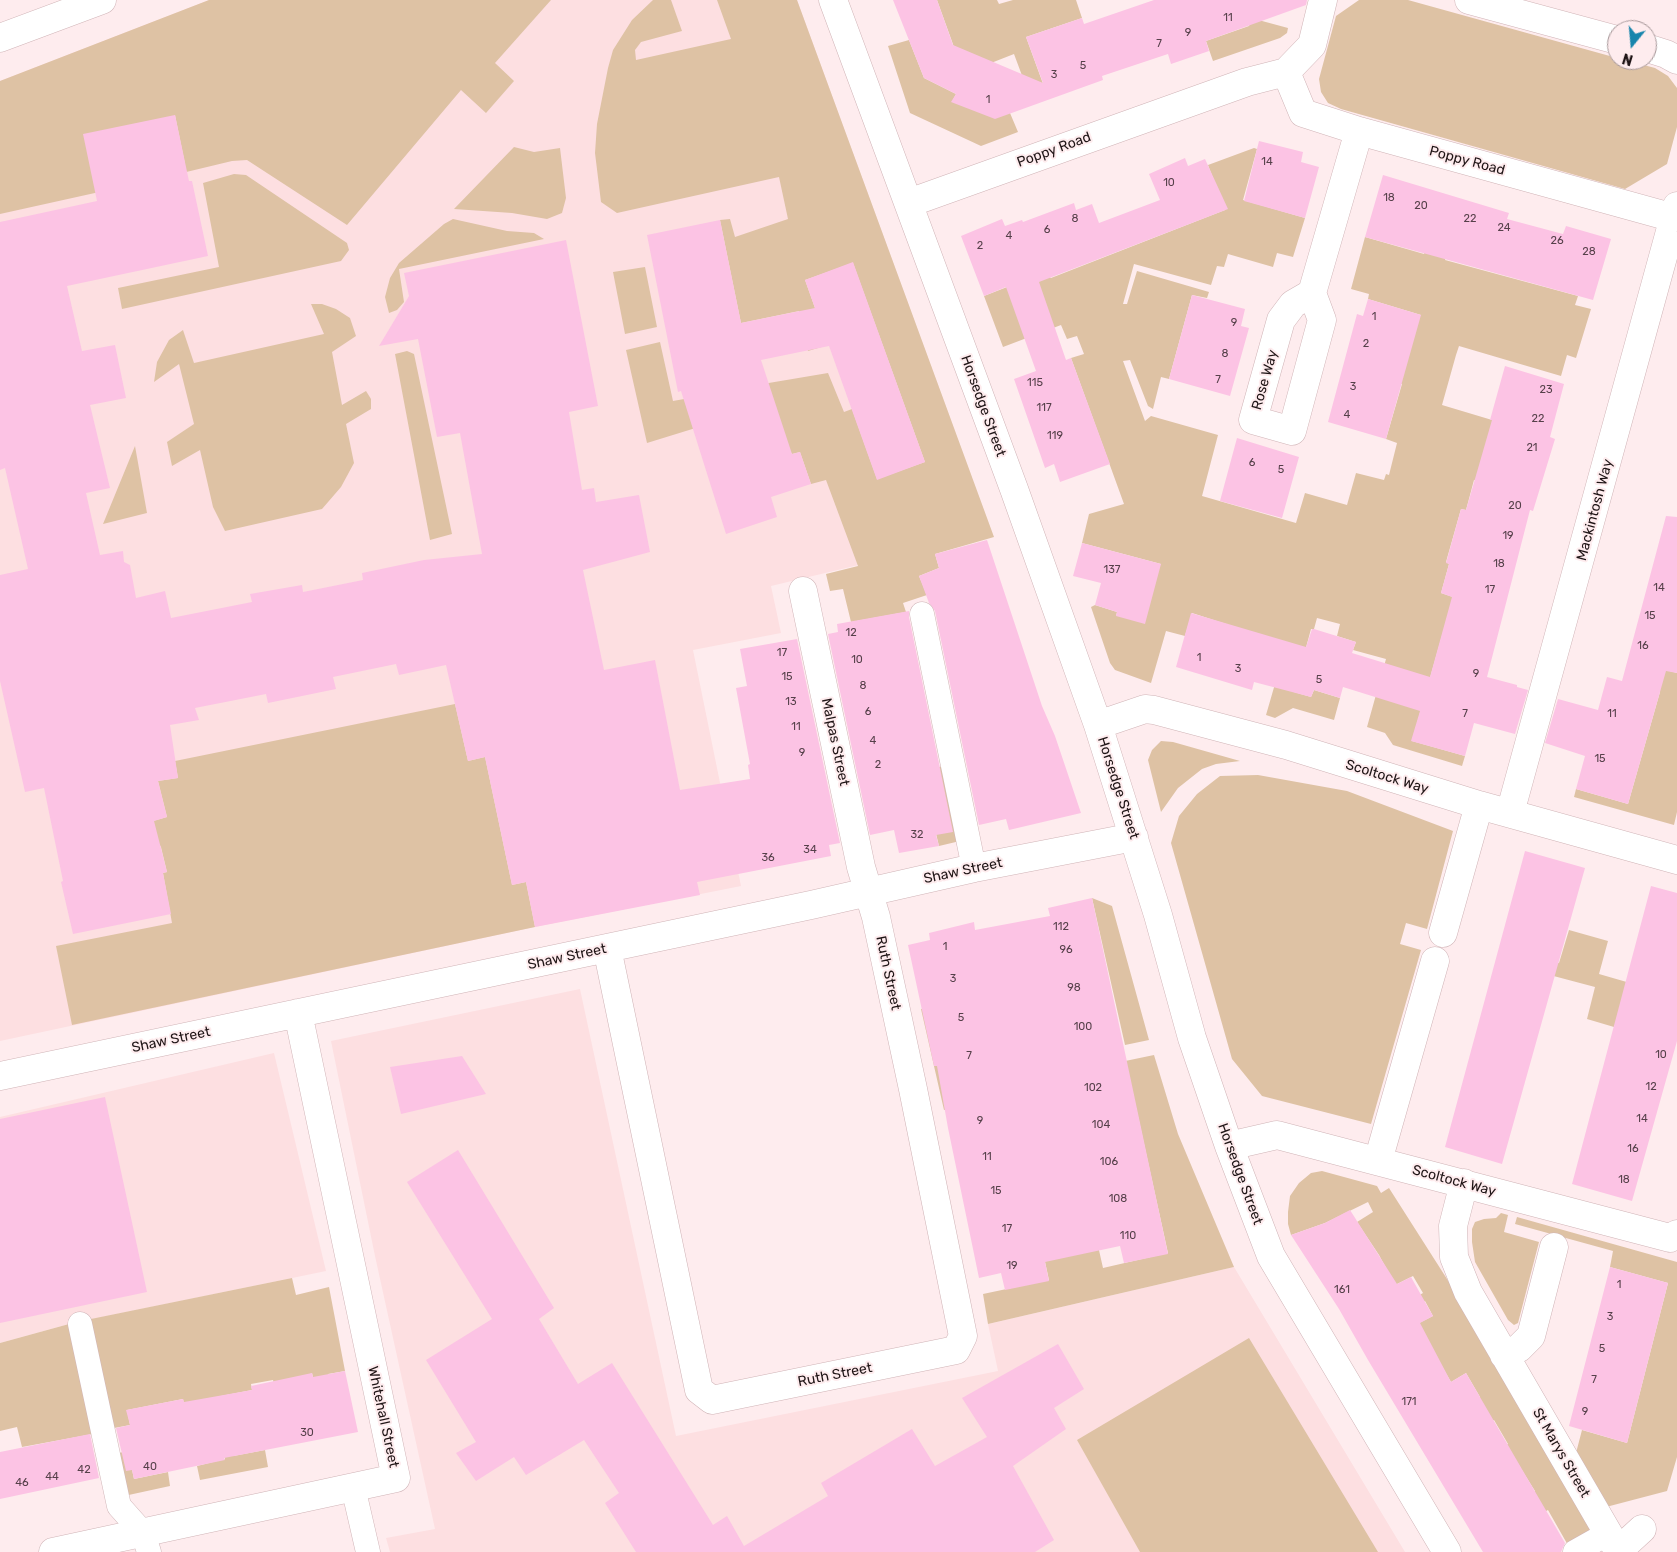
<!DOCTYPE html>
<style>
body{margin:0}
#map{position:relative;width:1677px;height:1552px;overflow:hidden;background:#feecee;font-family:Rubik,sans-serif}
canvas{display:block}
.north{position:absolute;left:1607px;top:20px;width:50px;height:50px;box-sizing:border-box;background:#feecee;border:1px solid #a59698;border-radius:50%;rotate:197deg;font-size:14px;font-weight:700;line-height:20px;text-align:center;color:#1f1516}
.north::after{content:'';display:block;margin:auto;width:18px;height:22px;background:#1785ac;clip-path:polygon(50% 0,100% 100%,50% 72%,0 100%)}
</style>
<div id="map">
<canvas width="1677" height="1552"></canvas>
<div class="north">N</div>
</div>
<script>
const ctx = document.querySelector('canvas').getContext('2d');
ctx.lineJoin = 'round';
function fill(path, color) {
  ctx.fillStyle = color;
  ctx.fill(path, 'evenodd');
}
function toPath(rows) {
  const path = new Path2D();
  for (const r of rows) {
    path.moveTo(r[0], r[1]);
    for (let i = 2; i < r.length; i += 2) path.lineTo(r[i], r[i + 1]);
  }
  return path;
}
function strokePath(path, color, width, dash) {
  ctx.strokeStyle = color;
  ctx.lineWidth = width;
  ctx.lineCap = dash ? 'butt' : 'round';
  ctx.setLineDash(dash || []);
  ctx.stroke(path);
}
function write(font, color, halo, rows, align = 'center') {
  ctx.font = font + ' Rubik,sans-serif';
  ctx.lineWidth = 4;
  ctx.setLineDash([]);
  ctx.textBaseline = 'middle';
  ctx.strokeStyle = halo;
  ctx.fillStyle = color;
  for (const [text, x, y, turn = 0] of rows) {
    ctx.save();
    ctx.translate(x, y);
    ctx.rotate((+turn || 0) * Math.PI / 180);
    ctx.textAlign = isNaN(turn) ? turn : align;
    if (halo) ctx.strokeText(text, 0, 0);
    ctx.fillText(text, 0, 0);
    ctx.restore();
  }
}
fill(toPath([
 [209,0,797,0,992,533,771,586,781,633,693,650,741,886,535,927,0,1041,0,81],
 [580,989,676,1436,998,1371,988,1324,1234,1267,1405,1552,390,1552,386,1538,435,1529,375,1256,331,1041],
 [274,1053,326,1271,69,1324,0,1343,0,1117]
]), '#fddfe1');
fill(toPath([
 [209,0,551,0,495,63,514,81,486,113,461,90,347,225,247,160,232,161,153,180,185,164,175,115,140,183,0,214,0,81],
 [653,0,671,0,682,31,641,42,635,50,636,60,731,39,717,0,797,0,994,537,935,554,939,568,919,576,927,595,903,603,906,612,851,622,843,589,830,591,826,574,858,566,826,480,811,484,800,452,792,454,745,387,828,373,844,412,852,409,877,479,925,462,853,263,805,280,828,345,808,351,799,311,741,323,720,220,730,219,735,237,788,219,779,177,617,213,601,202,595,153,597,124,608,68,613,50,632,20],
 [937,0,997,0,999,4,1013,0,1076,0,1082,18,1026,37,1046,92,1030,97,1014,54,991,63,954,47],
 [1359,0,1408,0,1617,58,1617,60,1625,60,1655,68,1668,76,1677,88,1677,127,1667,164,1625,189,1341,109,1328,103,1321,92,1319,79,1336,16],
 [1251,18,1288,28,1287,33,1280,38,1213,61,1206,41,1249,26],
 [909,40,924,78,956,94,953,100,1010,113,1018,132,981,146,910,113,888,46],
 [514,147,534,152,560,148,566,198,562,213,547,219,512,213,454,209],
 [1254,148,1257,149,1243,200,1305,218,1293,257,1277,253,1273,267,1228,254,1224,267,1217,266,1211,285,1134,264,1123,304,1127,304,1137,271,1209,292,1207,298,1192,295,1169,379,1161,377,1153,409,1148,406,1130,360,1123,361,1145,421,1151,416,1218,435,1202,496,1296,523,1305,493,1347,505,1356,473,1384,480,1386,474,1389,475,1397,443,1386,439,1402,384,1349,368,1421,315,1368,299,1369,294,1351,289,1365,237,1424,254,1439,203,1460,208,1445,260,1578,296,1575,305,1591,309,1576,358,1567,355,1561,376,1459,346,1456,355,1442,405,1492,420,1490,485,1474,480,1466,510,1461,509,1446,562,1449,564,1441,593,1453,597,1412,741,1465,756,1462,766,1393,745,1385,733,1367,727,1386,659,1353,650,1356,642,1337,636,1340,624,1317,618,1314,629,1311,629,1294,692,1311,697,1314,690,1340,698,1334,720,1293,708,1275,718,1266,715,1277,677,1229,625,1192,613,1185,636,1166,631,1151,683,1115,670,1110,663,1091,607,1095,605,1117,612,1116,616,1161,564,1082,543,1089,514,1124,504,1071,358,1084,354,1077,336,1067,339,1061,325,1003,347,984,296,1043,273,1051,278,1225,210,1208,165],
 [234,174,246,175,347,243,349,250,341,261,122,309,118,288,219,267,203,183],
 [453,219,507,231,534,233,544,239,399,269,404,302,397,310,389,313,385,297,390,278,399,263,444,224],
 [645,267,657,327,625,334,613,272],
 [311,304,322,304,336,309,350,318,356,336,332,352,342,405,366,391,371,399,371,409,346,424,354,463,341,487,322,509,225,531,213,507,200,450,172,466,167,442,194,424,179,364,154,382,157,362,169,340,183,330,194,363,324,334],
 [660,342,673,401,723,392,728,418,647,443,626,350],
 [407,351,414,354,452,534,430,540,395,354],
 [135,446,147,513,103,524],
 [1628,660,1677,673,1677,812,1674,825,1574,797,1576,789,1628,804,1660,692],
 [455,704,468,761,485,757,512,885,526,882,535,927,72,1025,56,946,172,923,163,873,167,872,161,847,146,823,167,817,158,781,178,778,175,761],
 [1161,741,1173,742,1240,761,1216,764,1202,769,1178,788,1161,812,1148,760,1152,750],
 [944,766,960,841,939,846,921,771],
 [1258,775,1347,791,1453,831,1427,929,1406,923,1400,944,1421,950,1371,1124,1262,1096,1232,1059,1171,843,1179,816,1197,794,1220,776],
 [1092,898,1112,906,1149,1040,1125,1045],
 [1569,930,1608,941,1599,974,1637,985,1614,1027,1587,1019,1595,987,1546,974,1550,960,1559,963],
 [945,1004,1063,1090,1103,1268,1168,1253,1128,1071,1082,1070,1154,1055,1178,1134,1234,1267,988,1324,983,1294,1049,1280,1009,1097,944,1110,921,1009],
 [1322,1171,1377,1186,1381,1193,1389,1188,1447,1279,1596,1532,1569,1547,1548,1510,1531,1519,1535,1491,1518,1464,1494,1452,1508,1444,1494,1420,1476,1430,1480,1397,1466,1373,1451,1382,1417,1324,1433,1316,1425,1301,1407,1310,1404,1304,1423,1293,1413,1276,1395,1285,1379,1255,1357,1222,1373,1212,1368,1202,1325,1223,1291,1235,1288,1224,1288,1212,1290,1196,1299,1183,1311,1173],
 [1501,1213,1508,1215,1504,1232,1539,1242,1518,1323,1514,1325,1508,1320,1475,1262,1472,1242,1472,1229,1475,1222,1484,1219,1496,1218],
 [1517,1217,1677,1262,1677,1457,1667,1491,1606,1507,1576,1453,1582,1430,1627,1443,1668,1283,1610,1267,1613,1251,1515,1224],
 [292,1278,296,1295,329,1287,345,1371,328,1374,330,1386,316,1389,312,1373,277,1396,273,1380,251,1384,252,1390,221,1396,233,1456,265,1450,268,1467,200,1480,197,1466,225,1459,214,1410,186,1415,183,1399,127,1410,130,1425,109,1429,86,1320],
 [69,1324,93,1434,22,1447,17,1427,0,1431,0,1343],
 [1249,1338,1378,1552,1140,1552,1077,1440],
 [128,1451,134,1479,168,1472,170,1486,124,1496,114,1454]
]), '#dec2a4');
fill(toPath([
 [893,0,937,0,953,45,1043,83,1026,37,1082,18,1084,24,1154,0,1307,0,1306,5,1206,41,1209,51,1171,64,1168,54,1102,76,1103,80,995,119,951,102,956,94,924,78],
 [175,115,189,181,192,181,208,256,67,286,82,351,115,345,126,398,90,405,110,488,86,493,100,555,123,551,124,562,130,565,136,598,165,591,171,618,252,602,250,594,302,585,303,592,363,580,362,573,424,560,482,554,460,433,437,437,418,339,379,346,409,296,404,273,566,240,598,406,569,412,582,490,594,488,596,502,639,495,650,552,583,570,604,670,655,660,680,790,750,779,748,765,750,764,736,688,747,686,740,649,797,639,840,843,829,845,831,856,697,882,700,895,535,927,526,882,512,885,485,757,468,761,446,665,399,675,396,664,333,677,336,689,268,703,266,694,195,708,199,720,170,725,178,778,158,781,167,817,154,821,167,872,163,873,171,914,73,934,61,882,63,881,44,788,25,792,0,681,0,575,28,569,5,468,0,470,0,222,97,201,83,134],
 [1259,141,1303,152,1301,162,1319,167,1305,218,1244,201],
 [1185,158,1188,166,1205,159,1228,209,1039,282,1066,360,1071,358,1110,464,1060,482,1054,464,1045,468,1014,379,1036,371,1006,287,984,296,961,236,1002,219,1005,226,1022,220,1023,222,1074,203,1076,210,1092,204,1099,223,1160,200,1149,174],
 [1383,175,1509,213,1507,219,1563,234,1566,226,1611,239,1593,300,1365,237],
 [720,220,741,323,815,308,805,280,853,262,925,462,877,480,829,346,761,360,792,454,800,452,811,484,771,497,777,517,726,534,681,391,678,392,647,235],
 [1192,295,1245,309,1241,326,1249,328,1230,396,1169,379],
 [1368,299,1421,315,1386,439,1328,422,1357,314,1363,316],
 [1505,366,1564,384,1550,437,1555,439,1533,511,1530,510,1487,677,1517,685,1517,687,1528,690,1515,734,1474,723,1465,756,1411,741,1420,711,1343,687,1340,698,1314,690,1311,697,1254,682,1252,690,1176,667,1191,613,1306,647,1312,629,1314,629,1356,642,1352,653,1430,677,1452,597,1441,593,1449,564,1446,563,1461,509,1466,510,1492,420,1490,420],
 [1237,438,1299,457,1282,518,1220,501],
 [1666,516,1677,517,1677,673,1666,671,1628,804,1576,789,1585,756,1545,743,1558,699,1598,710,1607,677,1622,681],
 [987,540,1042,706,1055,736,1081,813,1009,830,1006,819,979,825,935,611,929,603,919,576,939,568,935,554],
 [1082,543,1161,564,1145,624,1116,616,1117,612,1095,605,1101,583,1073,576],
 [909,611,909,617,953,832,936,835,939,846,899,853,894,830,870,835,828,634,838,632,837,624],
 [1525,851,1585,868,1502,1164,1445,1147],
 [1651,886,1677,893,1677,1041,1632,1201,1572,1184],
 [1092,898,1168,1254,1124,1263,1120,1246,1045,1262,1049,1281,1005,1290,1001,1273,979,1278,948,1128,937,1066,934,1066,908,945,930,940,929,933,974,922,975,930,1050,916,1048,908],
 [462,1056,486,1094,401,1114,390,1067],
 [105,1097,147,1292,0,1323,0,1119],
 [458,1150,554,1308,539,1319,578,1384,612,1363,713,1525,727,1516,744,1546,828,1496,821,1483,912,1429,935,1466,987,1437,962,1398,1058,1344,1084,1389,1054,1408,1066,1429,1013,1466,1054,1540,1035,1552,636,1552,605,1503,619,1493,584,1440,526,1475,514,1457,476,1481,456,1453,476,1442,426,1360,492,1319,407,1182],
 [1350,1210,1397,1284,1411,1277,1433,1316,1420,1323,1451,1382,1466,1373,1565,1543,1561,1552,1483,1552,1368,1360,1339,1309,1291,1235,1325,1223],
 [1610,1267,1668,1283,1627,1443,1569,1426],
 [345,1371,358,1432,224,1458,225,1460,134,1479,132,1470,126,1471,116,1428,130,1425,126,1410,183,1399,184,1402,252,1390,251,1386,312,1373,313,1377],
 [90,1434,99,1478,0,1499,0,1452]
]), '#fcc3e4');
const service = toPath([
 [922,614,974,868],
 [80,1324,119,1506,143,1533,149,1552],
 [353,1487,368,1552],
 [1575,1552,1607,1534]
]);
const minor = toPath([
 [833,0,1014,489,1098,725,1158,915,1192,1038,1229,1146,1271,1256,1447,1552],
 [1469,0,1617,40],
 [1647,48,1666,54,1677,60],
 [1286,72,1303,113,1359,131,1674,218],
 [909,203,1247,82,1286,72,1312,45,1323,0],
 [1312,293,1293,304,1281,320,1253,420,1292,431,1322,320,1312,293,1359,131],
 [1098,725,1145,709,1154,710,1286,745,1479,805,1677,860],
 [1510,813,1677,206],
 [1443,933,1479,805],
 [607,948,699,1390,712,1400,956,1350,963,1336,913,1089,876,917,861,867,803,591],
 [0,1076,811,905,974,868,1134,837],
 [1229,1146,1277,1135,1670,1238,1677,1234],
 [1378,1161,1435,961],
 [1464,1183,1453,1226,1454,1257,1468,1292,1619,1552],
 [1504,1355,1519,1348,1531,1336,1554,1247],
 [1618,1551,1642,1529],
 [53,1552,396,1478,298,1013]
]);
const tertiary = toPath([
 [0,38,102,0]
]);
strokePath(service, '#d0b4b7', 25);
strokePath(minor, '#d0b4b7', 29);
strokePath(tertiary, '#d0b4b7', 29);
strokePath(service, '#fff', 24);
strokePath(minor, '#fff', 28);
strokePath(tertiary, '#fff', 28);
write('11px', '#56404a', null, [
 ["11",1228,18],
 ["9",1188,33],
 ["7",1159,44],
 ["5",1083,66],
 ["3",1054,75],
 ["1",988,100],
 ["14",1267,162],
 ["10",1169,183],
 ["18",1389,198],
 ["20",1421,206],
 ["8",1075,219],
 ["22",1470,219],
 ["24",1504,228],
 ["6",1047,230],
 ["4",1009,236],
 ["26",1557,241],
 ["2",980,246],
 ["28",1589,252],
 ["1",1374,317],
 ["9",1234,323],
 ["2",1366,344],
 ["8",1225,354],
 ["7",1218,380],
 ["115",1035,383],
 ["3",1353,387],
 ["23",1546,390],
 ["117",1044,408],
 ["4",1347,415],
 ["22",1538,419],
 ["119",1055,436],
 ["21",1532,448],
 ["6",1252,463],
 ["5",1281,470],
 ["20",1515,506],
 ["19",1508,536],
 ["18",1499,564],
 ["137",1112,570],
 ["14",1659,588],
 ["17",1490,590],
 ["15",1650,616],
 ["12",851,633],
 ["16",1643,646],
 ["17",782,653],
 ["1",1199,658],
 ["10",857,660],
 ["3",1238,669],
 ["9",1476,674],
 ["15",787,677],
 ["5",1319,680],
 ["8",863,686],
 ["13",791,702],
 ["6",868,712],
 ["7",1465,714],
 ["11",1612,714],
 ["11",796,727],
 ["4",873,741],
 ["9",802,753],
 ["15",1600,759],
 ["2",878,765],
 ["32",917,835],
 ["34",810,850],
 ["36",768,858],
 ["112",1061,927],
 ["1",945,947],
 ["96",1066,950],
 ["3",953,979],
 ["98",1074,988],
 ["5",961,1018],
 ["100",1083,1027],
 ["10",1661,1055],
 ["7",969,1056],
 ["12",1651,1087],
 ["102",1093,1088],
 ["14",1642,1119],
 ["9",980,1121],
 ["104",1101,1125],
 ["16",1633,1149],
 ["11",987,1157],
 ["106",1109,1162],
 ["18",1624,1180],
 ["15",996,1191],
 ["108",1118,1199],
 ["17",1007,1229],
 ["110",1128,1236],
 ["19",1012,1266],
 ["1",1619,1285],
 ["161",1342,1290],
 ["3",1610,1317],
 ["5",1602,1349],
 ["7",1594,1380],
 ["171",1409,1402],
 ["9",1585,1412],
 ["30",307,1433],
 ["40",150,1467],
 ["42",84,1470],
 ["44",52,1477],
 ["46",22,1483]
]);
write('14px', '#1f1516', '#feecee', [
 ["Poppy Road",1054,150,-20],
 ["Poppy Road",1467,161,15],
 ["Rose Way",1265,380,-74],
 ["Horsedge Street",983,406,70],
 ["Mackintosh Way",1595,510,-75],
 ["Malpas Street",835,742,78],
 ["Scoltock Way",1387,777,17],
 ["Horsedge Street",1118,788,72],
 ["Shaw Street",963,871,-12],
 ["Shaw Street",567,957,-12],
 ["Ruth Street",888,973,78],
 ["Shaw Street",171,1040,-12],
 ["Horsedge Street",1240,1174,70],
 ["Scoltock Way",1454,1181,15],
 ["Ruth Street",835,1375,-11],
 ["Whitehall Street",383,1417,78],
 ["St Marys Street",1561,1453,60]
]);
</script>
